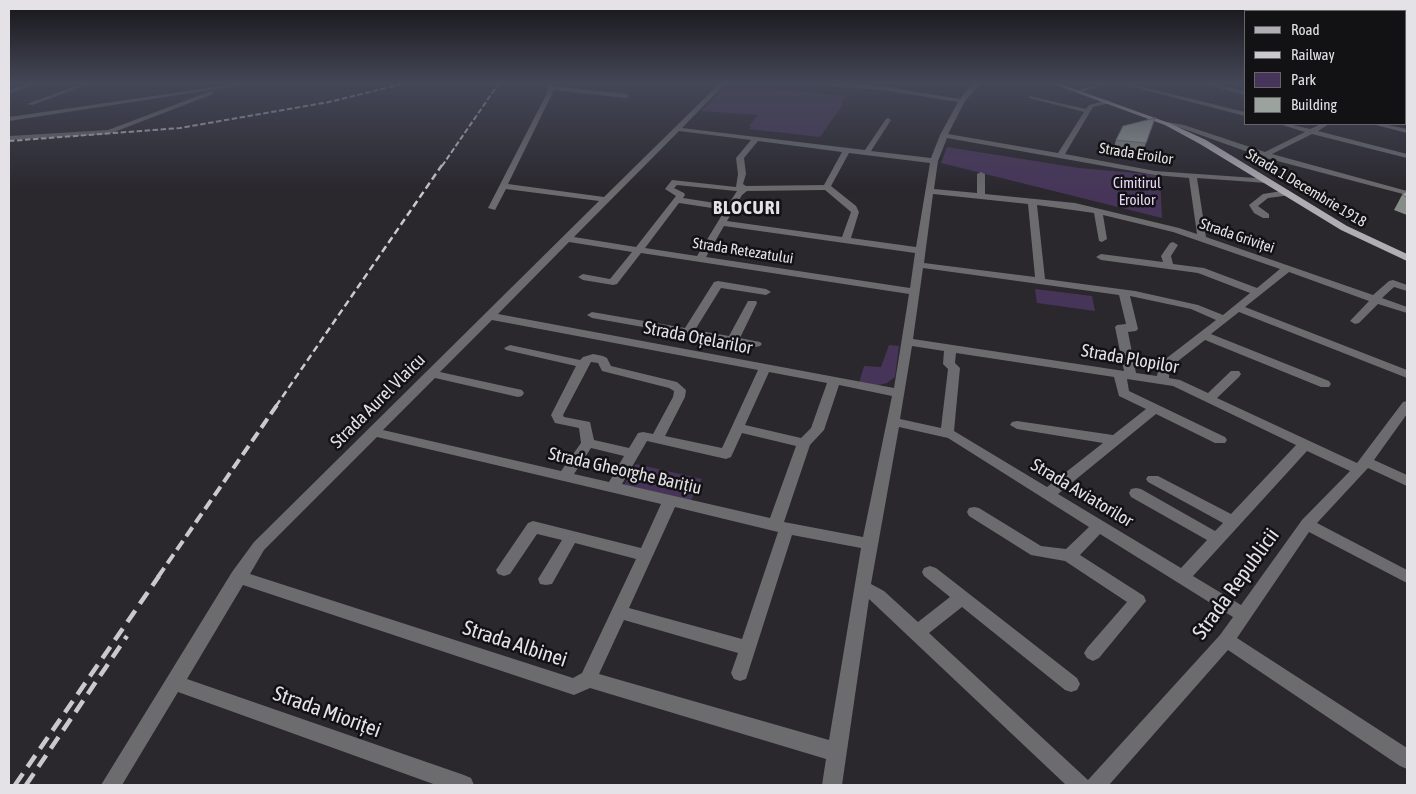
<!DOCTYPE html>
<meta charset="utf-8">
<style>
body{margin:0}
#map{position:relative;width:1416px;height:794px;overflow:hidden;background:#2a272d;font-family:"Asap Condensed",sans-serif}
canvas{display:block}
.frame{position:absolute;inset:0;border:10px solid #e4e2e6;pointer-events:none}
.legend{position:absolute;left:1244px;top:10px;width:162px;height:115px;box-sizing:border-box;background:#121114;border:1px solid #666568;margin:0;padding:6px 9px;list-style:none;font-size:15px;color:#e4e2e6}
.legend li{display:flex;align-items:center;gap:10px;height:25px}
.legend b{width:25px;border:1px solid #666568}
</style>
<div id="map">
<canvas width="1416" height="794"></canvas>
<div class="frame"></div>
<ul class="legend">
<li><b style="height:6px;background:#b0adb4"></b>Road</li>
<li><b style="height:6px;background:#cbc9cd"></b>Railway</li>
<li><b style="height:14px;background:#473559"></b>Park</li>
<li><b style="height:14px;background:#9ca39e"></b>Building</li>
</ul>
</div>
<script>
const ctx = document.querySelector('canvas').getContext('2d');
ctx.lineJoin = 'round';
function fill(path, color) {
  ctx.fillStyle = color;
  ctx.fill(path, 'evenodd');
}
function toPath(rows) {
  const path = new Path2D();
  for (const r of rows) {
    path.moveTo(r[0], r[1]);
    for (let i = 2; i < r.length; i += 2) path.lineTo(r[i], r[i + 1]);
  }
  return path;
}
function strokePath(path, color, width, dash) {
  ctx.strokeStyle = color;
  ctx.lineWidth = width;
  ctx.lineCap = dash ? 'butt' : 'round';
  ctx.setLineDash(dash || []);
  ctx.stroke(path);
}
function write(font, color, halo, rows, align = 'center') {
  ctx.font = font + ' "Asap Condensed",sans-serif';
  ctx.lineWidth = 5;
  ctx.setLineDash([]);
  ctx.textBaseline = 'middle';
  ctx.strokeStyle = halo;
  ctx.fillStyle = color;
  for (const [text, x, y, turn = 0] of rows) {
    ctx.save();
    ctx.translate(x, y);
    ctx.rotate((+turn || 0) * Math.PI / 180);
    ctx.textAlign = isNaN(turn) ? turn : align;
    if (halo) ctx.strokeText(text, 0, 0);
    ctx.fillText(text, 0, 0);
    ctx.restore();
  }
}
fill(toPath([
 [728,84,846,96,841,103,843,104,820,137,749,129,751,127,749,126,758,115,701,111],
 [947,147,1079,168,1160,175,1162,218,941,163],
 [1035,289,1092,296,1095,311,1037,303],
 [889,345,899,346,895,377,887,383,874,386,859,383,864,366,881,367],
 [636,464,702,479,691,500,624,485]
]), '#473559');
fill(toPath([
 [30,83,38,83,9,94,9,90,30,83],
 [84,83,92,83,32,105,27,104,84,83],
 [243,83,256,83,9,121,9,117,243,83],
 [549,83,555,83,554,86,626,94,629,96,626,98,554,90,508,184,604,197,720,83,726,83,682,128,865,150,886,119,888,118,891,120,871,151,931,158,940,135,958,102,882,90,817,85,814,83,882,86,960,99,971,85,981,83,965,101,948,134,1058,153,1084,112,1029,98,1029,96,1086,109,1089,105,1108,100,1111,102,1110,103,1093,107,1065,154,1155,171,1270,179,1271,181,1267,183,1197,178,1206,237,1373,295,1389,281,1393,280,1407,285,1407,291,1394,287,1382,298,1407,307,1407,313,1378,304,1359,323,1355,324,1350,321,1369,301,1289,272,1245,307,1407,370,1407,378,1239,312,1211,334,1329,381,1331,384,1329,387,1321,387,1205,340,1169,368,1169,378,1180,380,1208,393,1231,371,1239,371,1241,374,1239,377,1217,398,1357,463,1403,402,1407,401,1407,414,1374,460,1407,475,1407,486,1368,468,1317,523,1407,570,1407,583,1309,532,1237,638,1407,748,1407,769,1400,766,1228,650,1109,785,1066,785,869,599,842,785,822,785,826,759,590,688,574,695,243,585,187,679,464,775,471,778,474,785,436,785,178,692,122,785,101,785,232,572,254,542,599,201,506,189,495,210,488,208,547,93,549,83],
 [679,131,751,140,736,158,738,174,736,187,672,180,665,189,676,196,636,247,574,237,679,131],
 [947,138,1155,175,1189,178,1197,234,1179,228,1075,203,985,194,985,174,981,172,977,174,977,193,934,189,938,161,947,138],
 [758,141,842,152,824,185,746,186,743,184,746,174,744,158,758,141],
 [849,153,930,163,916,247,851,238,859,212,856,206,831,186,849,153],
 [677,185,736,191,737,191,728,205,683,198,685,195,684,193,674,188,677,185],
 [825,190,851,212,842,237,727,221,742,195,747,191,825,190],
 [933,194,1028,204,1035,277,924,263,933,194],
 [679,203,725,210,697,256,645,248,679,203],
 [1037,205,1094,213,1099,241,1102,242,1107,239,1103,215,1173,232,1280,269,1257,288,1204,268,1173,264,1171,256,1178,245,1173,242,1170,243,1161,256,1163,262,1101,254,1096,257,1101,260,1198,273,1250,293,1223,315,1198,305,1135,291,1045,279,1037,205],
 [724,226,915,253,910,288,706,257,724,226],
 [569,242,632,252,610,279,583,274,578,277,583,280,613,285,617,284,641,253,909,294,894,388,498,314,569,242],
 [923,268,1119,295,1126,324,1117,325,1115,327,1124,371,913,339,923,268],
 [1130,296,1191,309,1216,320,1159,364,1157,376,1136,373,1128,332,1136,331,1138,329,1130,296],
 [492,320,758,370,722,448,665,436,685,397,686,390,677,382,611,366,607,358,603,356,593,354,583,357,580,360,510,345,504,348,506,350,576,366,551,415,555,423,579,428,581,443,561,471,383,430,435,378,518,397,522,396,524,393,522,390,440,372,492,320],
 [912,346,944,351,943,364,948,369,941,428,900,419,912,346],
 [956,353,1114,377,1119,396,1146,409,1113,435,1017,421,1012,422,1010,425,1017,429,1103,443,1047,487,954,431,960,368,955,363,956,353],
 [591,362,598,363,602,371,669,388,674,391,673,397,653,434,643,432,638,433,629,448,594,440,590,422,564,417,563,415,591,362],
 [769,372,827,383,811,428,801,438,745,425,769,372],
 [1127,379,1173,386,1296,445,1231,514,1158,476,1148,476,1146,479,1148,482,1223,523,1215,531,1141,489,1136,488,1131,489,1129,493,1131,497,1207,540,1181,568,1058,494,1156,414,1215,443,1225,443,1227,440,1225,437,1129,391,1127,379],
 [839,385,892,396,863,537,784,522,810,445,824,430,839,385],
 [899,427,948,438,1089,527,1066,549,1041,546,979,508,974,507,969,508,967,512,969,516,1031,555,1065,561,1127,602,1087,648,1084,653,1087,658,1093,661,1099,658,1146,601,1144,596,1080,555,1100,534,1233,617,1220,635,1088,780,929,633,962,607,1065,690,1071,692,1077,690,1080,684,1077,678,936,568,930,566,924,568,922,572,924,576,950,597,918,622,884,591,871,584,899,427],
 [742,433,796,446,770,518,622,484,647,441,726,459,731,457,742,433],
 [377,437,661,504,641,548,533,521,528,523,496,570,498,574,504,576,510,574,537,534,562,540,538,579,540,584,546,585,552,584,575,543,636,559,582,673,573,678,250,574,264,550,377,437],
 [591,448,624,456,609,482,574,474,591,448],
 [1307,451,1350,471,1302,520,1241,605,1193,576,1307,451],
 [675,507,778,532,742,639,629,608,675,507],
 [792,535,861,548,829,740,599,674,624,620,738,653,731,673,734,679,740,681,746,679,792,535],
 [608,83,615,83,612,85,608,83],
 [1101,83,1109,83,1079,93,1076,91,1101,83],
 [1118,83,1127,83,1245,112,1245,116,1118,83],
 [1200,83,1209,83,1245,91,1245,95,1200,83],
 [211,91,213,92,213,94,109,134,9,140,9,136,108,130,211,91],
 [1167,122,1184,125,1265,152,1305,132,1279,124,1289,124,1310,129,1321,124,1329,124,1318,131,1407,154,1407,158,1312,134,1272,154,1407,191,1407,195,1262,157,1181,128,1165,125,1165,123,1167,122],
 [1372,124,1383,124,1407,129,1407,133,1372,124],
 [1288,190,1292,193,1291,195,1268,198,1258,206,1269,214,1269,218,1263,218,1254,213,1249,205,1263,194,1288,190],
 [718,281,766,289,771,292,766,295,721,288,695,330,729,336,748,301,756,301,757,303,740,338,760,342,762,344,760,346,756,347,592,318,587,315,592,312,685,328,714,282,718,281]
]), '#6c6b6e');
fill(toPath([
 [1050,83,1058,83,1169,123,1206,140,1347,226,1407,254,1407,261,1341,230,1200,144,1165,125,1050,83]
]), '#b0adb4');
strokePath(toPath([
 [9,141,180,128,329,102,406,83],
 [442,166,499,83]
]), '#cbc9cd', 2, [5.5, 2.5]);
strokePath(toPath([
 [276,406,442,165]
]), '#cbc9cd', 2.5, [7, 4]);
strokePath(toPath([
 [158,577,277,405]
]), '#cbc9cd', 4, [11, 5.5]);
strokePath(toPath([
 [15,785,159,576],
 [26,785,127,636]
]), '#cbc9cd', 4.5, [14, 8]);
fill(toPath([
 [1155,118,1142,154,1113,150,1116,140],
 [1407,191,1407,215,1394,210,1402,195]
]), '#868c88');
const building = toPath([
 [1155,118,1146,143,1116,140,1123,126,1155,118],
 [1407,191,1407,197,1402,195,1407,191]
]);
fill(building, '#9ca39e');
strokePath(building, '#6d726f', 1);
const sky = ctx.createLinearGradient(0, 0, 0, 194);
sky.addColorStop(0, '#171519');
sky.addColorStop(0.43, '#444757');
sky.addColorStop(1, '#44475700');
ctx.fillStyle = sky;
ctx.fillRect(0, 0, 1416, 194);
write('15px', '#e4e2e6', '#121114', [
 ["Strada Eroilor",1136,154,9],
 ["Strada 1 Decembrie 1918",1306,188,31],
 ["Strada Griviței",1237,236,19],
 ["Strada Retezatului",743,251,9]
]);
write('15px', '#e6d7f8', '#121114', [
 ["Cimitirul",1137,183],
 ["Eroilor",1137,200]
]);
write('18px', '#e4e2e6', '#121114', [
 ["Strada Oțelarilor",698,338,11],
 ["Strada Plopilor",1130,359,10],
 ["Strada Aurel Vlaicu",378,401,-45],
 ["Strada Gheorghe Barițiu",625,471,13],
 ["Strada Aviatorilor",1082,493,31]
]);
ctx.letterSpacing = '1px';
write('bold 19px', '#e4e2e6', '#121114', [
 ["BLOCURI",747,208]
]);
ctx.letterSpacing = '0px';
write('21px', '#e4e2e6', '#121114', [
 ["Strada Republicii",1236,584,-54],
 ["Strada Albinei",515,644,18],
 ["Strada Mioriței",327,712,20]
]);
</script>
